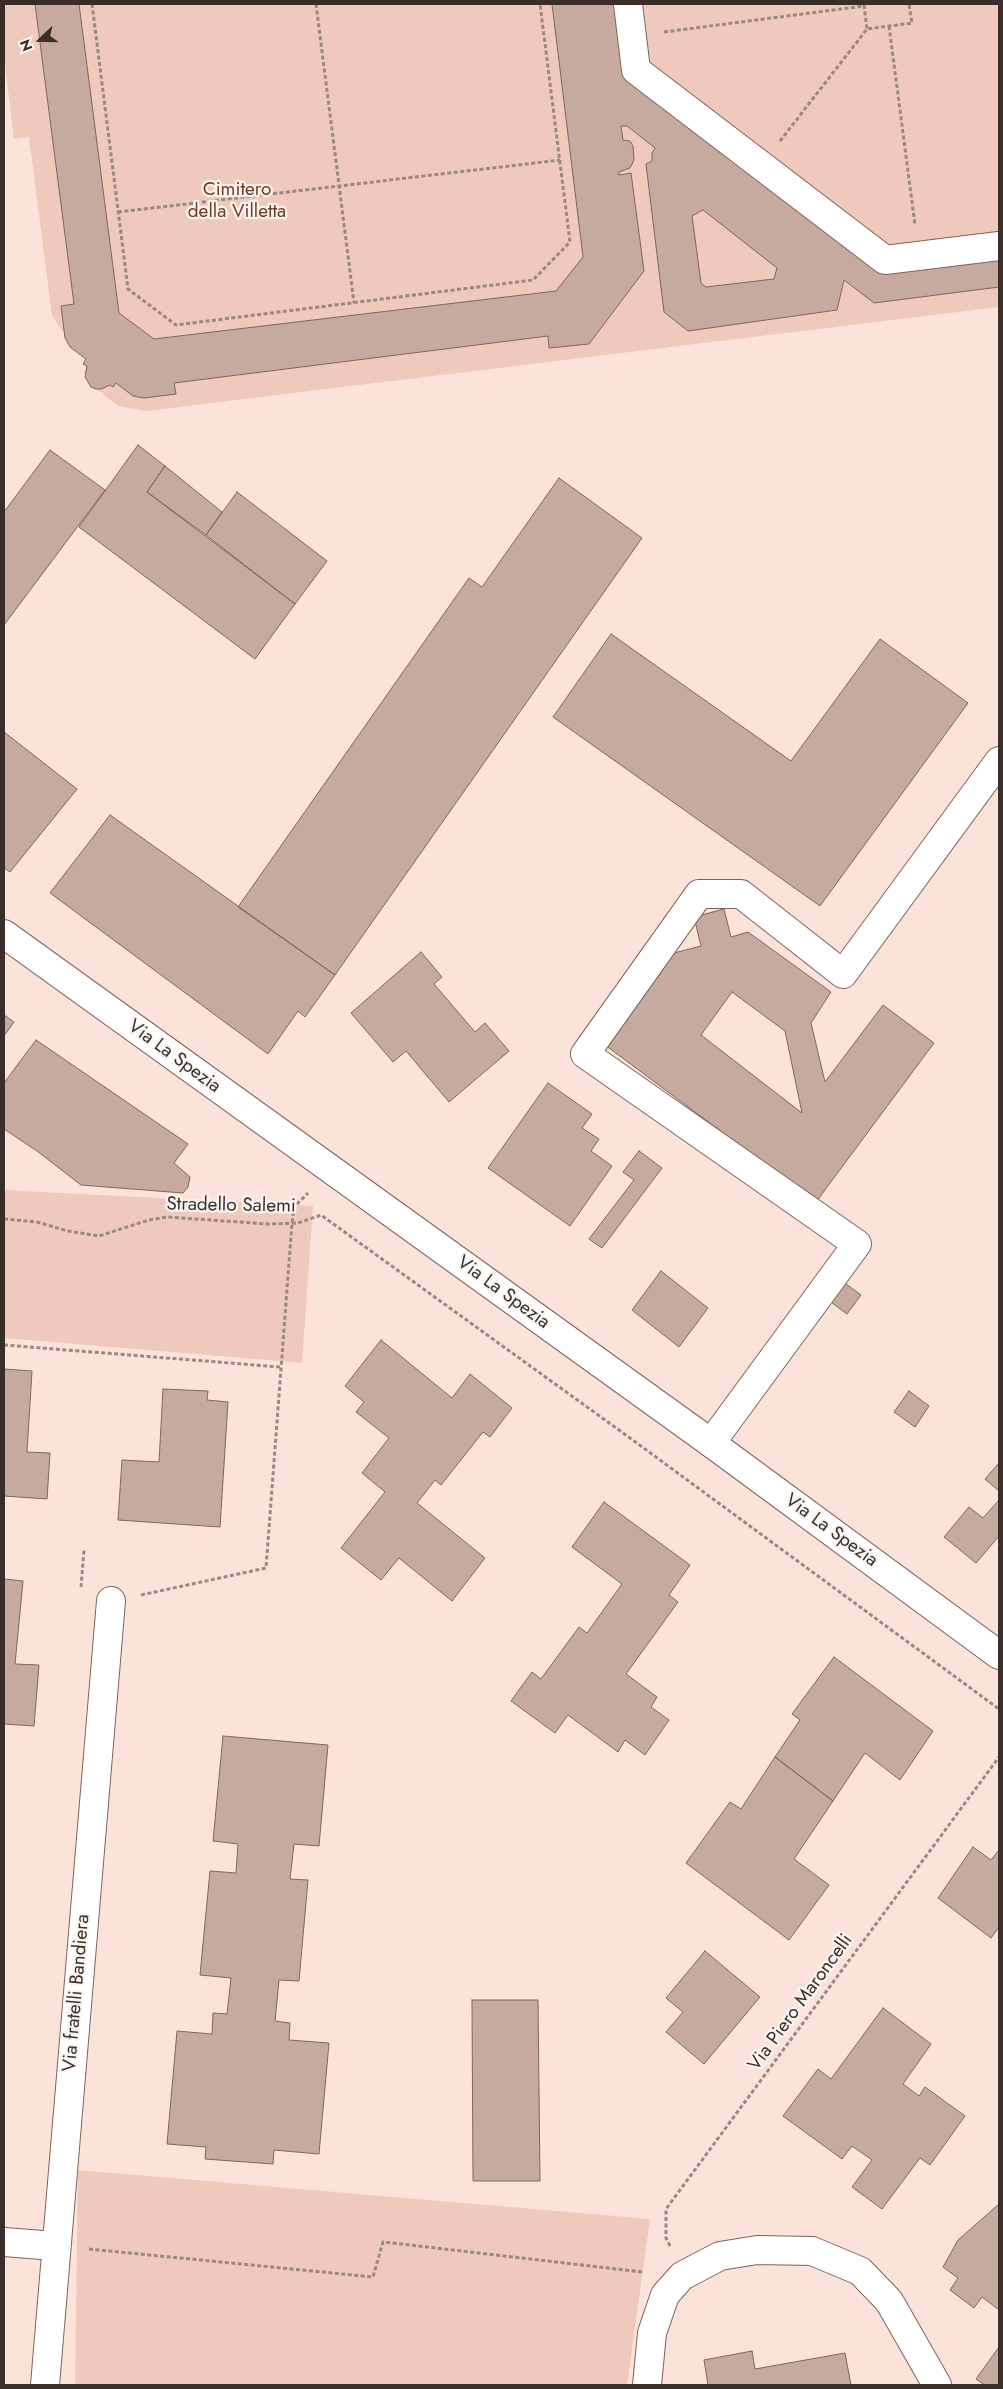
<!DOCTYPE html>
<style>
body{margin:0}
#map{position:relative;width:1003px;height:2389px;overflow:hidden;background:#fbe3da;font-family:Jost,sans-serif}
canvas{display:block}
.frame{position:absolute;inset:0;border:5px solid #392e29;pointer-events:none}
.north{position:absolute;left:15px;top:15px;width:50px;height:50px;-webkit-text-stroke:4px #fbf5f2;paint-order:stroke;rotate:249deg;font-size:14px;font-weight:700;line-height:20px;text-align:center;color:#392e29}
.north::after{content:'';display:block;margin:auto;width:18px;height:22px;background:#392e29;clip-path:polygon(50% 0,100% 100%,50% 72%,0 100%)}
</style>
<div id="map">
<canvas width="1003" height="2389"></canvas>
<div class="frame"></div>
<div class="north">N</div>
</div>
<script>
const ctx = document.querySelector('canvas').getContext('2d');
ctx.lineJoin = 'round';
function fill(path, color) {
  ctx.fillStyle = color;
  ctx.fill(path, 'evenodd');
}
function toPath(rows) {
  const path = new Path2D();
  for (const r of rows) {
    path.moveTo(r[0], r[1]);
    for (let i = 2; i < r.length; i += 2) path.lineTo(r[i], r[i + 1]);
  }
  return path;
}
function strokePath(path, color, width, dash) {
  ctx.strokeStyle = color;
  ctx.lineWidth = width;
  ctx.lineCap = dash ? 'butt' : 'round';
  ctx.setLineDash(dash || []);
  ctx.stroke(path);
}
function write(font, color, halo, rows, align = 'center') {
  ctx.font = font + ' Jost,sans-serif';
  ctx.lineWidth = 4.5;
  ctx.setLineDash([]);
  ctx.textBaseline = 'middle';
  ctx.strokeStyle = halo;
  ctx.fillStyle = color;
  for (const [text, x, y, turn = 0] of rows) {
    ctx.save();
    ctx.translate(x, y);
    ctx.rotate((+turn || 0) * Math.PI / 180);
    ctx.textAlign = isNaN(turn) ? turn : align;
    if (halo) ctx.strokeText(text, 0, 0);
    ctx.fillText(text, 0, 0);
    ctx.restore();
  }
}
fill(toPath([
 [4,4,999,4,999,307,146,411,118,406,88,382,84,372,87,366,83,364,86,359,70,347,64,333,52,316,29,137,14,139,4,56],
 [4,1190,313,1206,302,1363,4,1338],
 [78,2170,650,2219,627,2385,75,2385]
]), '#efc9bb');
const building = toPath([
 [35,4,79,4,119,313,154,339,556,291,583,257,552,4,618,4,627,76,883,270,999,256,999,287,874,303,844,280,837,310,688,331,664,312,646,164,652,161,652,153,655,148,627,126,621,126,623,140,630,141,633,146,634,160,630,168,619,172,619,175,631,173,644,271,589,344,549,348,548,336,174,383,176,394,144,398,133,396,116,383,113,387,110,385,101,389,96,389,91,387,85,377,87,366,83,364,86,359,70,347,65,338,61,306,74,304,35,4],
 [703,210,777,268,774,279,706,287,701,283,692,216,703,210],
 [138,445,165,466,147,492,295,604,255,659,79,527,138,445],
 [50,450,105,490,4,625,4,512,50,450],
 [165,466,222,512,206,535,147,492,165,466],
 [559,478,642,538,335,975,238,907,469,578,482,587,559,478],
 [237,492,327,561,295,604,206,535,237,492],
 [611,634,791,761,880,639,968,703,820,906,553,717,611,634],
 [4,732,77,789,10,872,4,868,4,732],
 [110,815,335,975,305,1017,298,1011,268,1054,50,893,110,815],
 [724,909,731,937,748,932,831,992,811,1023,825,1082,883,1005,934,1043,816,1202,605,1045,674,953,701,946,694,917,724,909],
 [732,992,785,1031,802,1113,701,1035,732,992],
 [421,952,442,977,434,984,475,1032,485,1023,509,1051,449,1102,406,1051,393,1062,351,1013,421,952],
 [4,1015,14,1022,4,1036,4,1015],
 [36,1040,188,1144,174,1163,190,1177,188,1187,183,1193,81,1185,37,1151,4,1129,4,1083,36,1040],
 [548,1083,592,1114,582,1128,599,1139,591,1151,612,1166,570,1226,488,1168,548,1083],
 [639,1151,662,1168,602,1248,589,1239,634,1180,623,1172,639,1151],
 [661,1271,708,1308,679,1347,632,1310,661,1271],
 [842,1281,861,1295,847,1314,828,1300,842,1281],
 [381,1340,452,1398,470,1374,512,1408,490,1437,483,1432,441,1485,435,1480,417,1503,485,1558,452,1601,399,1558,381,1580,341,1548,385,1492,362,1473,389,1438,356,1412,364,1402,345,1386,381,1340],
 [4,1369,32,1371,27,1452,50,1453,47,1499,4,1496,4,1369],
 [163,1389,208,1391,207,1400,228,1402,220,1527,118,1520,122,1460,159,1462,163,1389],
 [909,1391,929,1406,915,1427,894,1412,909,1391],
 [999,1463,999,1491,985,1479,999,1463],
 [999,1500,999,1536,976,1563,944,1537,969,1507,983,1518,999,1500],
 [604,1502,690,1565,669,1595,678,1602,626,1674,657,1697,651,1707,669,1720,645,1755,625,1740,618,1752,568,1715,555,1733,511,1701,532,1672,541,1679,579,1627,587,1633,622,1584,572,1547,604,1502],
 [4,1579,23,1581,15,1664,39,1665,34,1726,4,1724,4,1579],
 [834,1657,933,1731,900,1780,865,1753,833,1801,775,1757,800,1720,792,1714,834,1657],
 [223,1736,328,1745,319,1846,294,1844,290,1879,308,1880,299,1981,279,1980,275,2021,290,2023,289,2040,329,2043,319,2154,274,2150,273,2164,205,2159,206,2147,167,2144,177,2031,212,2034,213,2013,227,2014,231,1978,200,1975,210,1871,236,1873,238,1844,213,1841,223,1736],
 [775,1757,833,1801,794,1859,829,1885,789,1940,686,1863,730,1802,741,1809,775,1757],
 [973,1847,991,1860,999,1850,999,1927,991,1938,938,1898,973,1847],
 [705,1951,760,1997,704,2064,666,2032,683,2012,666,1998,705,1951],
 [472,2000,538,2000,540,2181,473,2181,472,2000],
 [883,2008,931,2044,903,2084,919,2096,925,2087,965,2116,930,2165,920,2158,882,2209,852,2187,872,2160,852,2146,842,2159,783,2116,818,2069,831,2079,883,2008],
 [999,2204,999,2310,982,2297,974,2308,950,2290,958,2278,943,2267,958,2240,999,2204],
 [999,2347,999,2385,985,2385,976,2379,999,2347],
 [752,2351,755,2369,845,2353,851,2385,708,2385,704,2360,752,2351]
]);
fill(building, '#c7aa9f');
strokePath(building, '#7f665b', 1);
const minor = toPath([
 [628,4,636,70,885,260,999,246],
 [711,1443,857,1244,585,1054,699,894,741,894,843,974,999,761],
 [4,2242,55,2246],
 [45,2385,111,1601],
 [647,2385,652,2333,665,2295,682,2276,720,2256,757,2250,812,2251,860,2271,889,2301,937,2385]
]);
const major = toPath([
 [4,934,711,1443,999,1655]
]);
strokePath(minor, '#7e645a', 30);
strokePath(major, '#7e645a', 30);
strokePath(toPath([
 [92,4,128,289,176,325,533,280,570,242,540,4],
 [316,4,354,303],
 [864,5,867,29],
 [889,26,915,225],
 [664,32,864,6],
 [780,141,867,29,912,23,909,4],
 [118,212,560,160],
 [4,1219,37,1222,68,1231,99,1236,149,1220,167,1217,268,1224,298,1223,321,1215,630,1438,999,1709],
 [4,1345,280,1367],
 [81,1587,84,1550],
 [141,1595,266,1568,292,1223,294,1207,308,1193],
 [670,2246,666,2238,666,2209,999,1757],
 [89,2249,373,2277,383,2242,643,2272]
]), '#9a8881', 3, [4, 2.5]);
strokePath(minor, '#fff', 28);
strokePath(major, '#fff', 28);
write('19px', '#74381f', '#fbf5f2', [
 ["Cimitero",237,190],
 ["della Villetta",237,212]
]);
write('19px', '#392e29', '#fbf5f2', [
 ["Via La Spezia",174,1057,36],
 ["Stradello Salemi",231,1206,1],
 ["Via La Spezia",503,1293,36],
 ["Via La Spezia",831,1531,36],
 ["Via fratelli Bandiera",77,1993,-85],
 ["Via Piero Maroncelli",801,2003,-54]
]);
</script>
